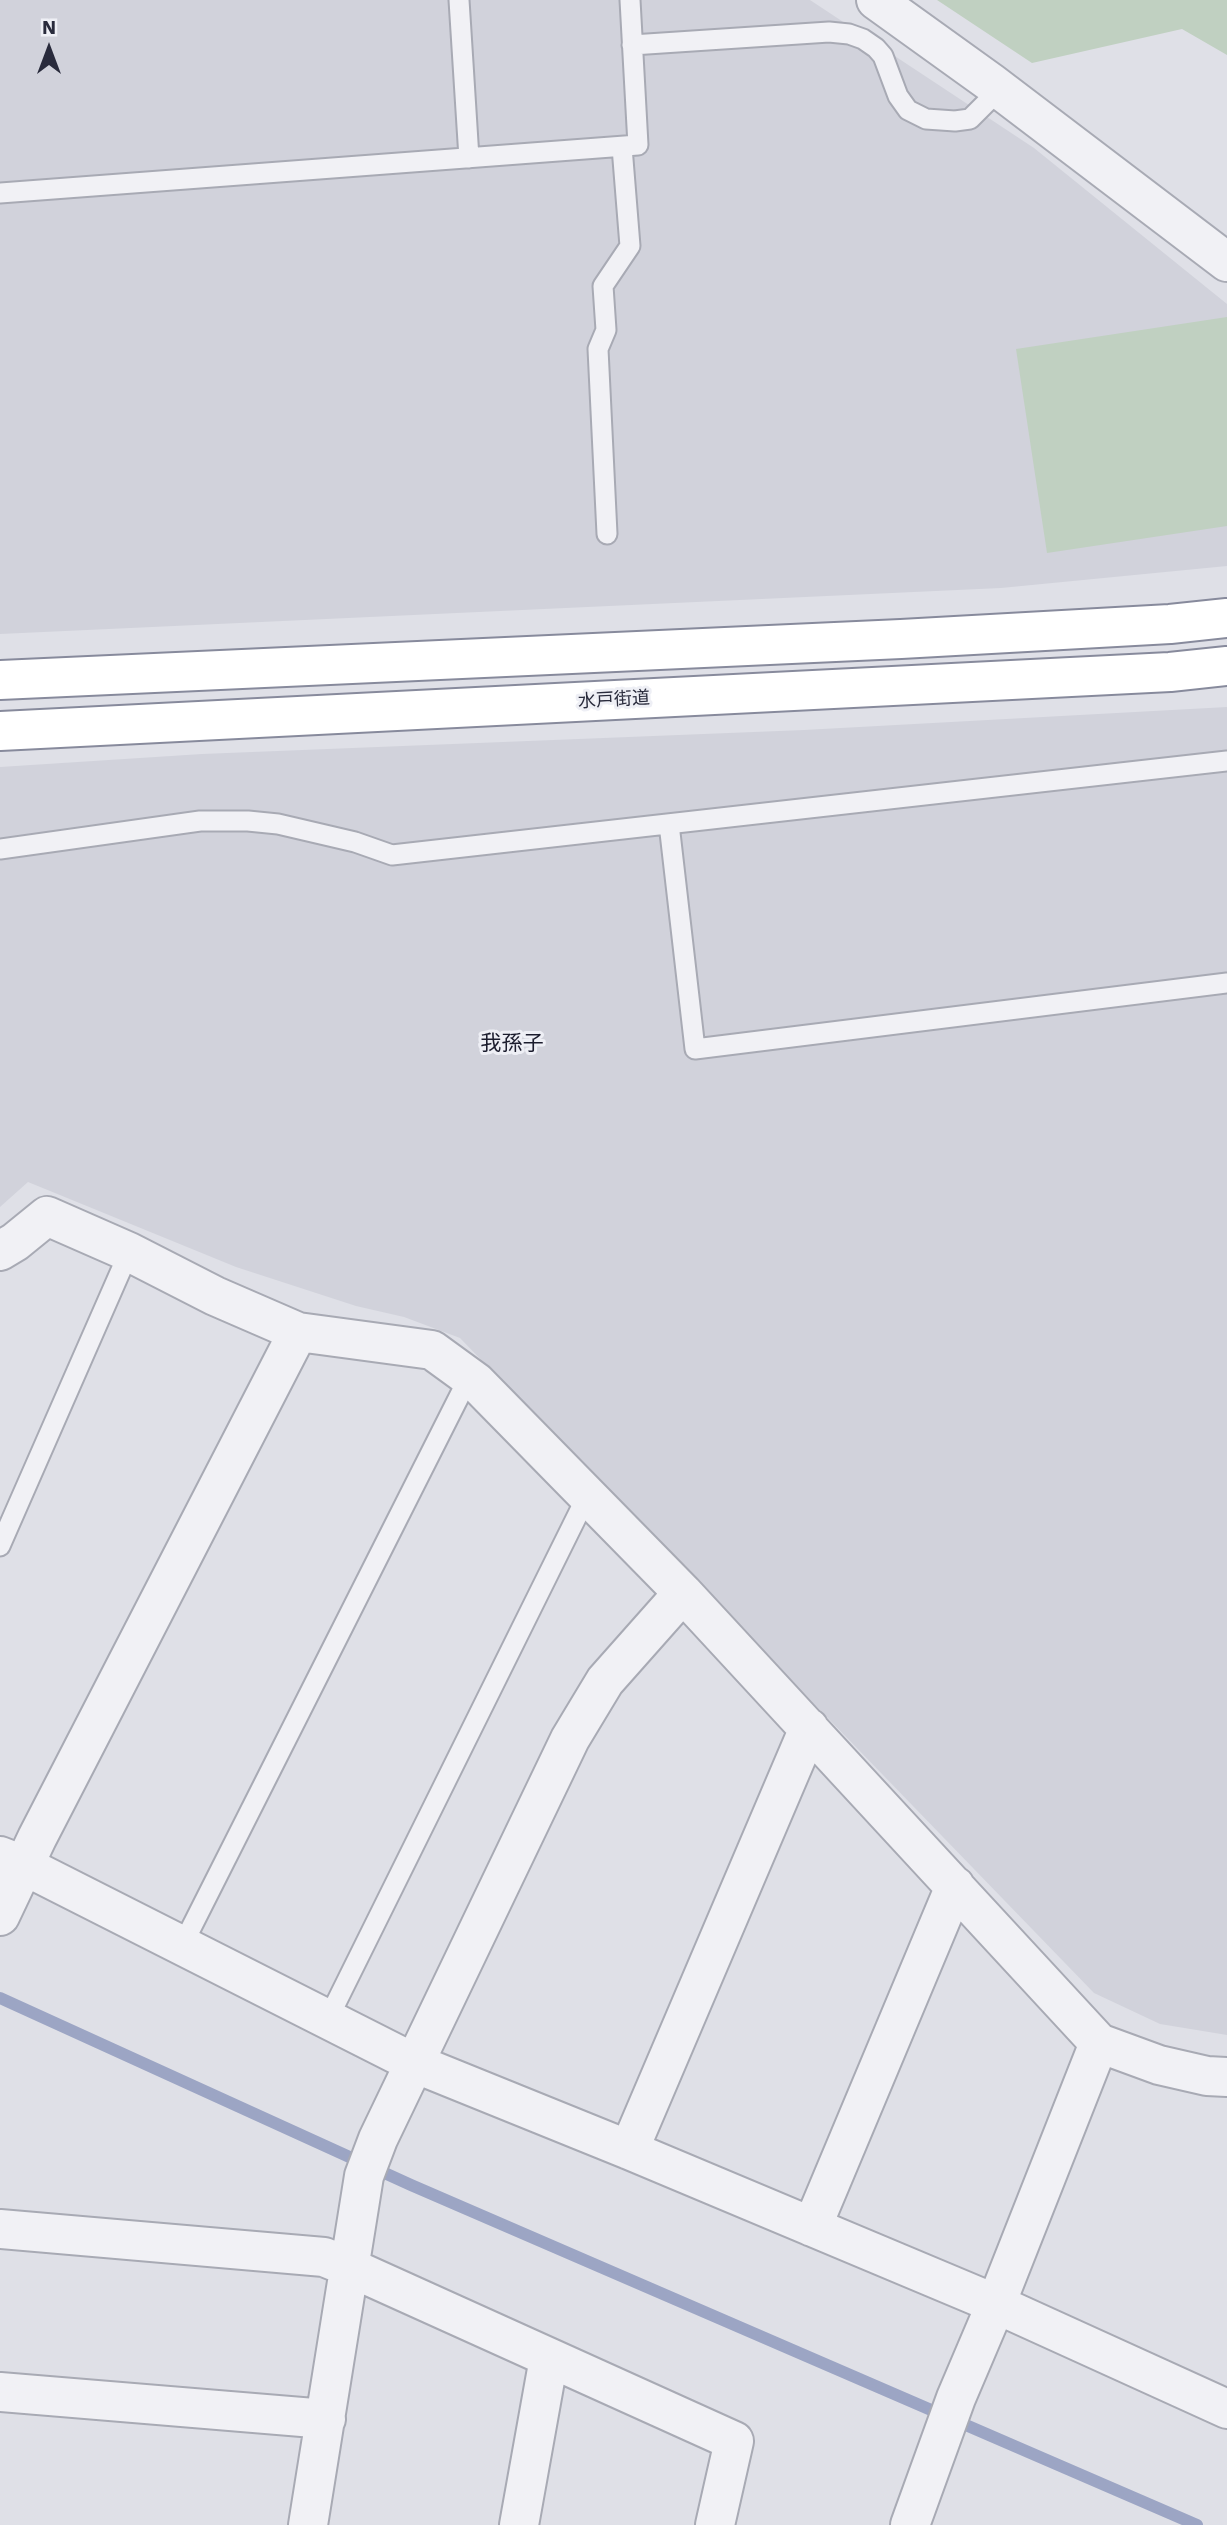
<!DOCTYPE html>
<meta charset="utf-8">
<style>
body{margin:0}
#map{position:relative;width:1227px;height:2525px;overflow:hidden;background:#dfe0e7;font-family:"Work Sans",sans-serif}
canvas{display:block}
.north{position:absolute;left:14px;top:14px;width:70px;height:70px;-webkit-text-stroke:5px #eeeff5;paint-order:stroke;rotate:0deg;font-size:19px;font-weight:700;line-height:28px;text-align:center;color:#292b3c}
.north::after{content:'';display:block;margin:auto;width:24px;height:32px;background:#292b3c;clip-path:polygon(50% 0,100% 100%,50% 72%,0 100%)}
</style>
<div id="map">
<canvas width="1227" height="2525"></canvas>
<div class="north">N</div>
</div>
<script>
const ctx = document.querySelector('canvas').getContext('2d');
ctx.lineJoin = 'round';
function fill(path, color) {
  ctx.fillStyle = color;
  ctx.fill(path, 'evenodd');
}
function toPath(rows) {
  const path = new Path2D();
  for (const r of rows) {
    path.moveTo(r[0], r[1]);
    for (let i = 2; i < r.length; i += 2) path.lineTo(r[i], r[i + 1]);
  }
  return path;
}
function strokePath(path, color, width, dash) {
  ctx.strokeStyle = color;
  ctx.lineWidth = width;
  ctx.lineCap = dash ? 'butt' : 'round';
  ctx.setLineDash(dash || []);
  ctx.stroke(path);
}
function write(font, color, halo, rows, align = 'center') {
  ctx.font = font + ' "Work Sans","Noto Sans JP",sans-serif';
  ctx.lineWidth = 6;
  ctx.setLineDash([]);
  ctx.textBaseline = 'middle';
  ctx.strokeStyle = halo;
  ctx.fillStyle = color;
  for (const [text, x, y, turn = 0] of rows) {
    ctx.save();
    ctx.translate(x, y);
    ctx.rotate((+turn || 0) * Math.PI / 180);
    ctx.textAlign = isNaN(turn) ? turn : align;
    if (halo) ctx.strokeText(text, 0, 0);
    ctx.fillText(text, 0, 0);
    ctx.restore();
  }
}
fill(toPath([
 [0,0,810,0,1034,148,1227,304,1227,566,1001,588,0,634],
 [1227,707,1227,2035,1160,2024,1094,1993,460,1338,404,1317,356,1306,236,1267,28,1182,0,1207,0,767,202,754,804,730]
]), '#d1d2db');
fill(toPath([
 [937,0,1227,0,1227,55,1182,29,1032,63],
 [1227,317,1227,526,1047,553,1016,349]
]), '#c0d0c1');
strokePath(toPath([
 [0,1998,411,2185,1197,2525]
]), '#9ca5c4', 12);
const lane = toPath([
 [459,0,469,158],
 [632,45,829,32,849,34,863,39,876,48,883,56,898,96,908,110,926,119,955,121,970,119,1000,89],
 [0,193,638,145,630,0],
 [607,534,598,349,606,330,603,286,630,246,622,147],
 [669,824,695,1049,1227,983],
 [0,849,200,821,248,821,278,824,355,842,392,855,1227,761],
 [0,1546,129,1252],
 [182,1946,469,1377],
 [327,2021,587,1496]
]);
const street = toPath([
 [876,0,990,82,1227,262],
 [0,1251,15,1242,47,1216,129,1252,215,1296,298,1332,432,1350,476,1382,683,1593,1099,2043,1159,2065,1207,2076,1227,2077],
 [0,1856,23,1865,414,2063,629,2150,996,2304,1227,2409],
 [0,1916,37,1838,298,1332],
 [629,2150,809,1728],
 [812,2227,955,1886],
 [0,2229,324,2257,349,2267,734,2441,715,2525],
 [0,2392,326,2419],
 [308,2525,364,2176,378,2139,570,1739,605,1681,683,1593],
 [519,2525,549,2358],
 [910,2525,956,2398,996,2304,1099,2043]
]);
const highway = toPath([
 [0,680,901,639,1170,624,1227,618],
 [0,731,1170,672,1227,666]
]);
strokePath(lane, '#a8aab4', 23);
strokePath(street, '#a8aab4', 42);
strokePath(highway, '#878a9c', 42);
strokePath(lane, '#f1f1f5', 19);
strokePath(street, '#f1f1f5', 38);
strokePath(highway, '#fff', 38);
write('18px', '#292b3c', '#eeeff5', [
 ["水戸街道",614,700,-3]
]);
write('21px', '#1b1c2d', '#eeeff5', [
 ["我孫子",512,1044]
]);
</script>
